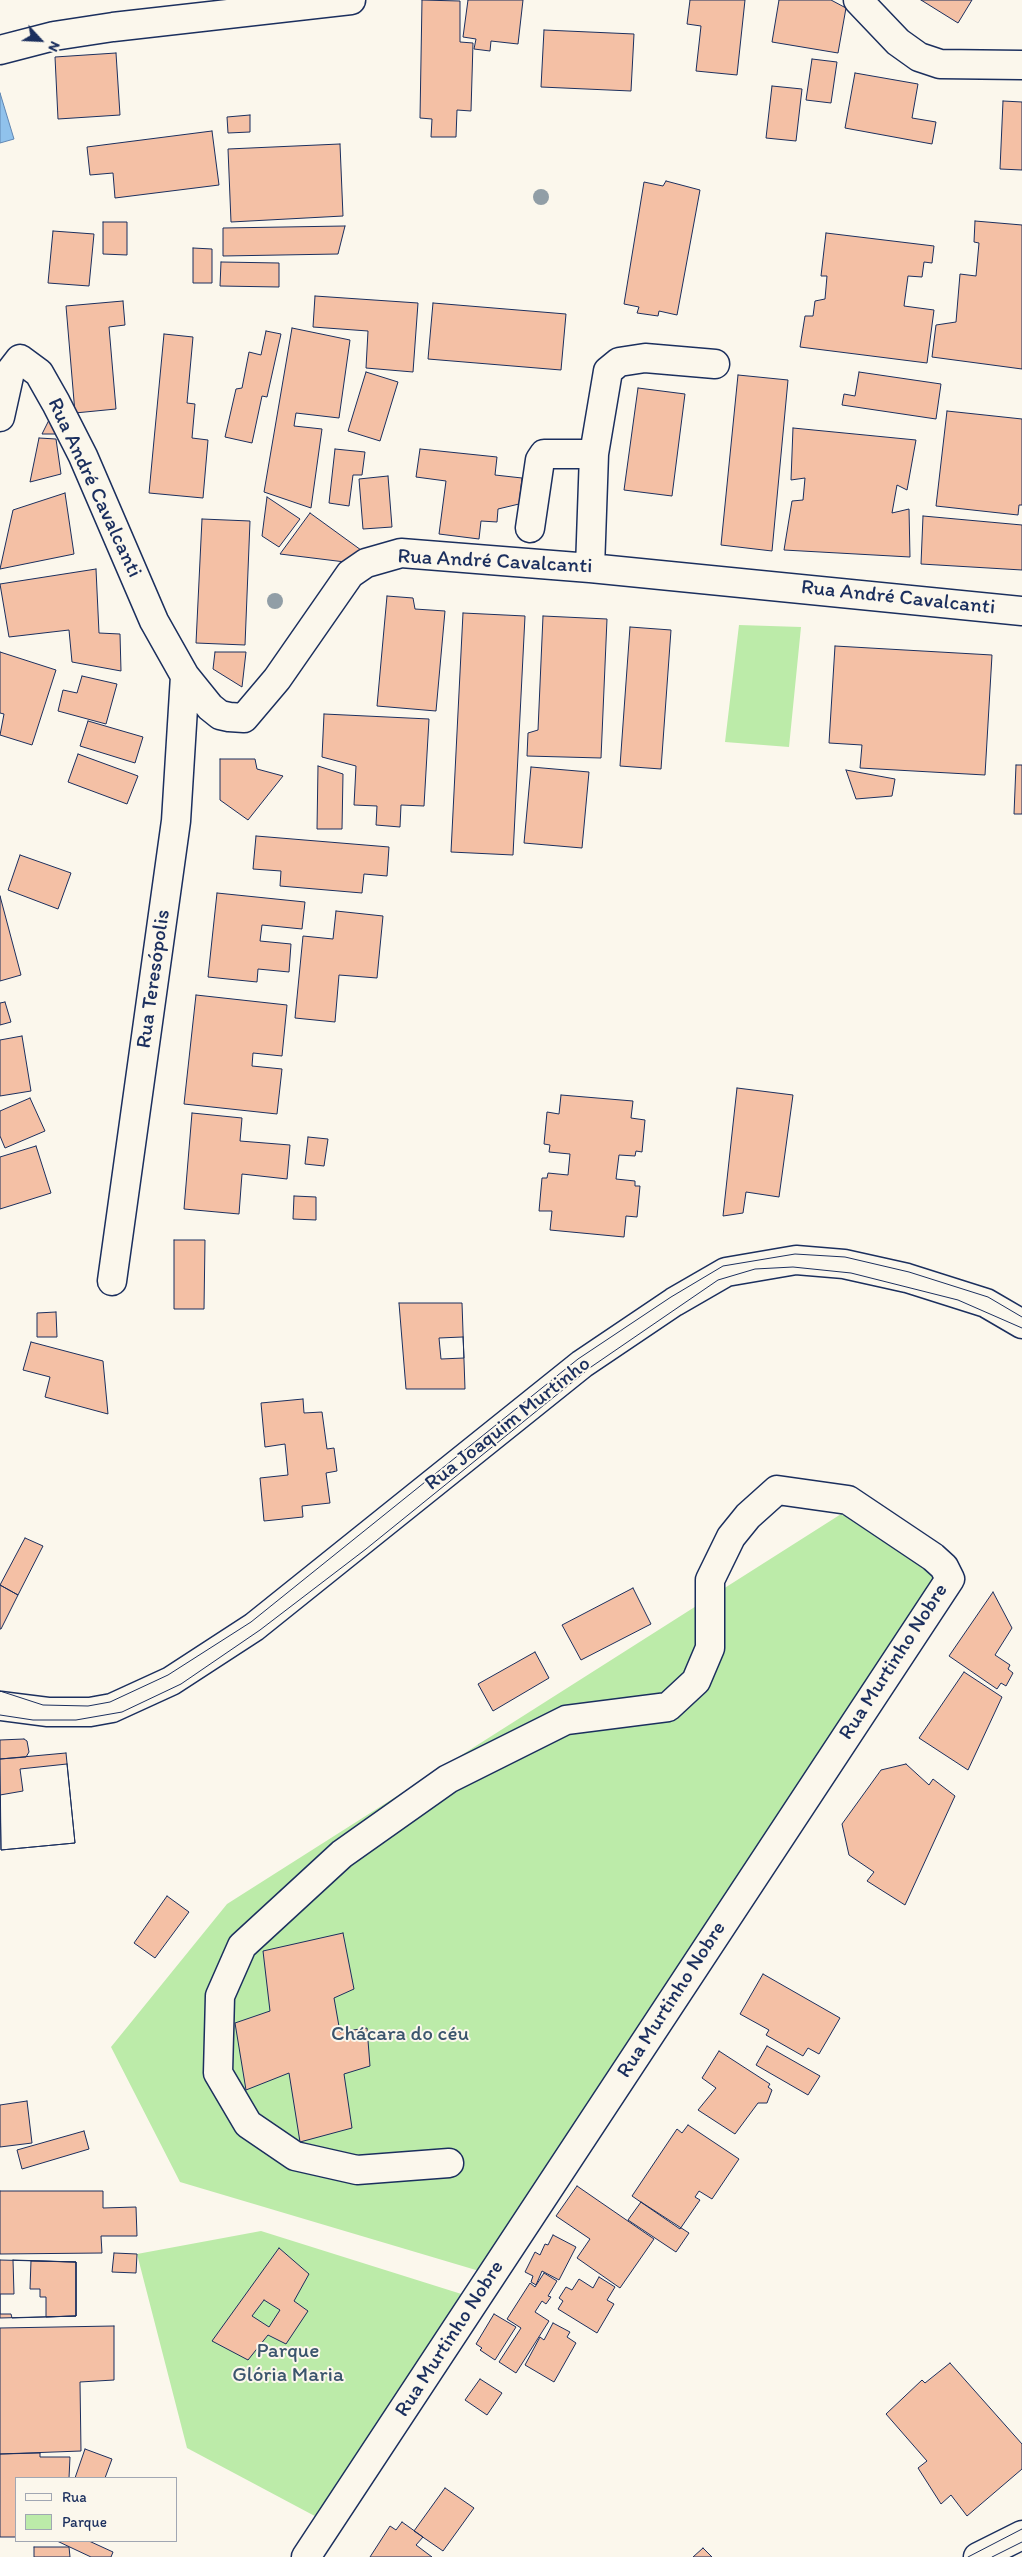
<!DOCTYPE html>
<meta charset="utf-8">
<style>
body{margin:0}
#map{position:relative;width:1022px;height:2557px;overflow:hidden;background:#fbf7ec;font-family:Itim,sans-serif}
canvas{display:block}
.legend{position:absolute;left:15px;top:2477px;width:162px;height:65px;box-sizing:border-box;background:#fbf7ec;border:1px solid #a1a7b3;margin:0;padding:6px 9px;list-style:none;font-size:15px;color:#1b2f5e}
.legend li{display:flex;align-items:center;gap:10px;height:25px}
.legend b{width:25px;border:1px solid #a1a7b3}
.north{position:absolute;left:15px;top:15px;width:50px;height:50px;-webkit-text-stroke:4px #fbf7ec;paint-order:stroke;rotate:115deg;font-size:14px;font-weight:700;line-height:20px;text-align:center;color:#1b2f5e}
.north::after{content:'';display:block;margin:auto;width:18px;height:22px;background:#1b2f5e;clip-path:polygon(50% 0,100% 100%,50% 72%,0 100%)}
</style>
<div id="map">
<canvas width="1022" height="2557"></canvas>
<ul class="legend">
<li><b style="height:6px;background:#fbf7ec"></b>Rua</li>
<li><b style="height:14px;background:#bceba9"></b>Parque</li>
</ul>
<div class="north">N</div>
</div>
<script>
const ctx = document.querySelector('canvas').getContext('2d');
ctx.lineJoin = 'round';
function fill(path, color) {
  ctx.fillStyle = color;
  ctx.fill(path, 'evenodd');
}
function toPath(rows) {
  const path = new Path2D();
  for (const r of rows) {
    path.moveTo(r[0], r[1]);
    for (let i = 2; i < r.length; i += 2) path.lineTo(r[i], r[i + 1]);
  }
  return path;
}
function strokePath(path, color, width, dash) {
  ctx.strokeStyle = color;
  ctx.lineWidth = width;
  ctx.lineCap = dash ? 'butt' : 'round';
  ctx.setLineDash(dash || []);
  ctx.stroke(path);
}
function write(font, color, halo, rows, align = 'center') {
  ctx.font = font + ' Itim,sans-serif';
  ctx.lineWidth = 4;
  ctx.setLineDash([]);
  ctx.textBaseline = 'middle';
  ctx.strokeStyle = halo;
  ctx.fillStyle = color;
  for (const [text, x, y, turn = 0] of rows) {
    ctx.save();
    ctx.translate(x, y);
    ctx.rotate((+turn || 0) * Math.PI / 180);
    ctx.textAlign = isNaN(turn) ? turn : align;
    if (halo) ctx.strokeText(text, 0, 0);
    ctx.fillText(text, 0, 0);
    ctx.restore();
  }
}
fill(toPath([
 [739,625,801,627,789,747,725,742],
 [849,1509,944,1578,486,2273,180,2182,111,2047,227,1904],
 [261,2231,471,2297,326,2522,187,2448,137,2254]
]), '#bceba9');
const water = toPath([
 [0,93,14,139,0,143,0,93]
]);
fill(water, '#90c2ec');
strokePath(water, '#6187b3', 1);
const building = toPath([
 [422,0,460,1,460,42,473,43,471,111,457,110,456,137,431,137,432,119,420,118,422,0],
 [468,0,523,0,518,44,491,41,490,51,474,49,476,39,463,37,468,0],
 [690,0,745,0,737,75,696,71,701,26,687,24,690,0],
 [779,0,831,0,846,8,838,53,772,42,779,0],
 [921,0,972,0,958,23,921,0],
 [544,30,634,34,631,91,541,87,544,30],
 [116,53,120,115,58,119,55,57,116,53],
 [812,59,837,62,831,103,806,100,812,59],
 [855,73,918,84,912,118,936,122,932,144,845,128,855,73],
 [772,86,802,89,796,141,766,138,772,86],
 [1003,101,1022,102,1022,170,1000,169,1003,101],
 [250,115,250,132,228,133,227,117,250,115],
 [212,131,219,185,115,198,113,173,90,175,87,147,212,131],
 [340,144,343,216,231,222,228,149,340,144],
 [666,181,700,190,677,315,659,311,658,316,637,313,639,307,624,304,644,182,663,186,666,181],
 [975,221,1022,225,1022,369,932,357,936,325,956,322,960,274,976,276,979,243,974,242,975,221],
 [103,222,127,222,127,255,103,254,103,222],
 [345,226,338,254,223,256,223,228,345,226],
 [53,231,94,234,89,286,48,283,53,231],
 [826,233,934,246,932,263,924,262,922,277,908,276,904,306,934,310,927,363,800,347,805,316,813,316,815,301,825,299,827,276,821,276,826,233],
 [193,248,212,249,212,283,193,283,193,248],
 [221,262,279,263,279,287,220,286,221,262],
 [315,296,418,303,413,372,366,368,368,331,313,327,315,296],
 [123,301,125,325,109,327,116,409,75,413,66,306,123,301],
 [433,303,566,314,561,370,428,359,433,303],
 [292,328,350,340,339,418,296,413,294,426,322,429,311,508,264,492,292,328],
 [266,331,281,334,267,397,262,396,252,443,225,437,236,389,242,388,249,352,261,355,266,331],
 [164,334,193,337,187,403,195,404,192,438,208,440,203,498,149,493,164,334],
 [366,372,398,382,380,441,348,431,366,372],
 [859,372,941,384,936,419,842,405,844,394,855,396,859,372],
 [738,375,788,380,772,551,721,545,738,375],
 [638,388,685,394,672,496,624,490,638,388],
 [947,411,1022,419,1022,505,1019,505,1018,515,936,506,947,411],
 [52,414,60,434,42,434,52,414],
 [793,428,916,440,907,490,897,485,892,513,909,509,910,557,784,550,792,501,803,500,805,478,791,480,793,428],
 [39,438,56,439,61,474,30,482,39,438],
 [335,449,365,452,362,475,353,475,349,506,329,503,335,449],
 [420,449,497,457,495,475,522,478,519,504,498,509,497,522,481,521,479,539,439,534,446,481,416,477,420,449],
 [388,476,392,527,363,529,359,479,388,476],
 [65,493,74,554,0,569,13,510,65,493],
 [267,497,300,519,279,547,262,536,267,497],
 [310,513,372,558,345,562,280,554,310,513],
 [923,516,1022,525,1022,570,921,564,923,516],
 [202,519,250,521,245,645,196,643,202,519],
 [96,569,99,633,120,634,121,671,72,662,69,630,9,637,0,584,96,569],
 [387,596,413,598,415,609,445,611,436,711,377,706,387,596],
 [463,613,525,616,513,855,451,852,463,613],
 [543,616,607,619,601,758,527,756,528,733,538,730,543,616],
 [630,627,671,630,661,769,620,766,630,627],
 [835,646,992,655,985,775,860,768,862,745,829,743,835,646],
 [0,652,56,670,32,745,0,735,4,714,0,713,0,652],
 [215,652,246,652,242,687,213,669,215,652],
 [82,676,117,684,106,724,58,711,63,690,77,693,82,676],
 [324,714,429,719,424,806,401,805,400,827,376,825,377,806,354,805,356,766,322,757,324,714],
 [88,721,143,737,135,763,80,746,88,721],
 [78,754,138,776,127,804,68,782,78,754],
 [220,759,255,759,257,769,283,776,248,820,220,800,220,759],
 [1016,765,1022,765,1022,814,1014,814,1016,765],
 [318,766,343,774,342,829,317,829,318,766],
 [531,767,589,772,582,848,524,843,531,767],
 [846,770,895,779,892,796,856,799,846,770],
 [256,836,389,847,387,876,364,874,362,893,280,886,281,871,253,869,256,836],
 [20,855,71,873,58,909,8,890,20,855],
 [217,893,305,902,302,929,262,925,260,941,291,944,289,972,258,969,257,982,208,977,217,893],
 [0,896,21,975,0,981,0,896],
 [336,911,383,916,377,978,339,975,335,1022,295,1018,303,936,333,939,336,911],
 [196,995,287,1005,282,1056,253,1053,252,1066,282,1069,277,1114,184,1104,196,995],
 [5,1002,11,1022,0,1025,0,1003,5,1002],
 [22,1036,31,1091,0,1096,0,1040,22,1036],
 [737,1088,793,1095,779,1197,746,1192,743,1213,723,1216,737,1088],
 [561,1095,633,1101,631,1118,645,1120,642,1152,636,1151,635,1156,619,1155,616,1179,635,1181,635,1186,640,1186,637,1217,626,1216,624,1237,550,1230,552,1211,539,1211,542,1178,547,1178,548,1173,568,1175,570,1154,549,1152,550,1145,544,1144,547,1112,559,1114,561,1095],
 [30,1098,45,1131,5,1148,0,1136,0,1111,30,1098],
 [192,1113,242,1118,240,1141,290,1145,287,1179,242,1174,239,1214,184,1209,192,1113],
 [308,1137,328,1139,324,1166,305,1164,308,1137],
 [36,1146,51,1193,0,1209,0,1157,36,1146],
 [294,1196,316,1197,316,1220,293,1219,294,1196],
 [174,1240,205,1240,204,1309,174,1309,174,1240],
 [399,1303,462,1303,465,1389,406,1389,399,1303],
 [56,1312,57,1337,37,1337,37,1313,56,1312],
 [463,1337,464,1358,441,1359,439,1338,463,1337],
 [31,1342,103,1361,108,1414,45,1397,50,1377,23,1370,31,1342],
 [303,1399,304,1413,322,1412,327,1449,334,1448,337,1471,326,1473,330,1503,302,1506,303,1517,264,1521,260,1478,288,1475,285,1444,265,1447,261,1403,303,1399],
 [25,1538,43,1546,18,1595,0,1585,25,1538],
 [0,1585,18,1595,1,1629,0,1629,0,1585],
 [633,1588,651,1624,581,1660,562,1625,633,1588],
 [993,1592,1012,1628,995,1655,1010,1665,1008,1669,1013,1673,1006,1686,1001,1683,997,1689,949,1656,993,1592],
 [535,1652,549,1678,493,1711,478,1684,535,1652],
 [964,1672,1002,1697,968,1770,919,1738,964,1672],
 [24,1739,27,1741,29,1752,26,1757,0,1759,0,1740,24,1739],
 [66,1753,75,1843,1,1850,0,1759,66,1753],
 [67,1764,75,1843,1,1850,0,1795,23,1791,20,1769,67,1764],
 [906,1764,929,1785,933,1779,955,1796,905,1905,867,1881,874,1872,849,1855,842,1824,881,1770,906,1764],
 [167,1896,189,1912,155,1958,134,1943,167,1896],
 [343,1933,354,1989,334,1998,340,2032,367,2028,370,2066,344,2074,352,2128,300,2142,289,2073,246,2090,235,2023,270,2011,263,1951,343,1933],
 [763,1974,840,2018,819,2054,808,2048,803,2056,766,2035,769,2030,740,2014,763,1974],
 [767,2046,820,2076,808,2095,756,2065,767,2046],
 [719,2051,770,2084,768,2087,772,2090,767,2103,758,2103,735,2134,698,2110,716,2088,702,2078,719,2051],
 [27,2101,32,2143,0,2147,0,2105,27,2101],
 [688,2125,739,2159,712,2199,699,2191,695,2197,700,2200,680,2229,632,2196,677,2129,682,2133,688,2125],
 [84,2131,89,2149,22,2169,17,2150,84,2131],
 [577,2186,654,2239,620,2288,577,2258,590,2239,556,2216,577,2186],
 [0,2191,103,2191,103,2208,136,2207,137,2236,101,2236,102,2253,0,2254,0,2191],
 [641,2202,689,2233,676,2252,628,2220,641,2202],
 [553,2235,576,2247,559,2280,542,2271,536,2285,531,2282,533,2276,525,2272,535,2252,540,2255,545,2244,548,2245,553,2235],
 [279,2248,309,2274,294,2301,308,2311,286,2344,268,2335,248,2360,212,2341,279,2248],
 [114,2253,137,2254,136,2273,112,2272,114,2253],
 [0,2260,76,2262,76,2316,0,2318,0,2260],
 [13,2260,76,2262,76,2316,12,2318,11,2314,0,2314,0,2294,14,2294,13,2260],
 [31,2261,76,2262,76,2316,46,2317,46,2297,40,2297,40,2289,30,2289,31,2261],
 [544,2273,557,2281,548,2296,551,2297,546,2304,542,2301,535,2312,549,2321,516,2373,499,2362,521,2328,507,2319,530,2283,535,2287,544,2273],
 [599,2277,615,2287,607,2300,614,2304,597,2333,558,2309,563,2301,559,2298,566,2287,572,2290,579,2279,593,2288,599,2277],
 [264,2300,280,2310,269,2327,252,2316,264,2300],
 [494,2314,516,2327,495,2360,480,2350,482,2348,476,2344,494,2314],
 [553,2323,570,2332,567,2337,576,2343,554,2382,525,2365,540,2337,544,2340,553,2323],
 [114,2326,114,2380,80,2382,81,2451,0,2454,0,2328,114,2326],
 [950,2363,1022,2444,1022,2469,967,2516,951,2495,941,2504,918,2468,927,2461,886,2414,922,2380,925,2383,950,2363],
 [480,2379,502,2393,487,2415,465,2400,480,2379],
 [85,2449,112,2459,105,2478,75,2478,85,2449],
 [40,2453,40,2457,70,2457,69,2478,16,2478,16,2537,0,2537,0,2454,40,2453],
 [445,2488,474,2508,443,2551,414,2531,445,2488],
 [402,2522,423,2537,416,2545,432,2557,370,2557,390,2526,396,2530,402,2522],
 [57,2541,89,2541,113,2552,111,2557,91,2557,57,2541],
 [34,2547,69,2547,70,2557,34,2557,34,2547],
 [703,2548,712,2557,693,2557,703,2548]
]);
fill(building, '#f4c0a5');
strokePath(building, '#1b2f5e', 1);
const minor = toPath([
 [858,0,898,42,919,57,940,64,1022,65],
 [0,50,54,36,113,27,351,0],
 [0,417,10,372,20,359,39,373,56,403,83,456,154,621,185,676,210,707,220,715,229,717,244,718,277,679,350,574,366,563,401,553,590,568,1022,611],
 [530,528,540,460,544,454,594,454],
 [590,568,594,454,608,371,619,362,645,358,715,364],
 [112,1281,176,821,185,676],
 [0,1706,48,1712,90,1712,112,1708,171,1681,254,1627,582,1364,674,1302,726,1272,796,1260,844,1264,907,1278,986,1303,1022,1324],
 [306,2557,950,1579,944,1567,933,1557,848,1500,777,1490,748,1516,731,1537,710,1580,710,1648,696,1681,668,1707,566,1720,448,1779,342,1854,242,1946,220,1996,218,2073,248,2124,295,2156,357,2170,449,2163],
 [978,2557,1022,2535]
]);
strokePath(minor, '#1b2f5e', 31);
strokePath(minor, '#fbf7ec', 28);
strokePath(toPath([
 [0,1691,43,1705,88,1706,110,1702,168,1675,251,1622,578,1359,671,1297,723,1266,795,1254,845,1257,909,1272,988,1297,1022,1317],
 [0,1715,33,1720,76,1720,122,1712,181,1684,260,1630,366,1549,591,1367,718,1280,755,1269,793,1267,851,1273,958,1300,1022,1328],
 [968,2557,1022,2529],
 [992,2557,1022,2542]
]), '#1b2f5e', 1);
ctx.fillStyle = '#919ea6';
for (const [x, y] of [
 [541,197],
 [275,601]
]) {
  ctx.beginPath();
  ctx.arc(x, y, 8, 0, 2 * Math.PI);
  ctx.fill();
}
write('21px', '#1b2f5e', '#fbf7ec', [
 ["Rua André Cavalcanti",94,488,65],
 ["Rua André Cavalcanti",495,562,3],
 ["Rua André Cavalcanti",898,598,6],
 ["Rua Teresópolis",154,979,-82],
 ["Rua Joaquim Murtinho",508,1424,-38],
 ["Rua Murtinho Nobre",894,1662,-57],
 ["Rua Murtinho Nobre",672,2000,-57],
 ["Rua Murtinho Nobre",450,2339,-57]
]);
write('21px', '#3b556d', '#fbf7ec', [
 ["Chácara do céu",400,2035],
 ["Parque",288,2352],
 ["Glória Maria",288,2376]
]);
</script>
